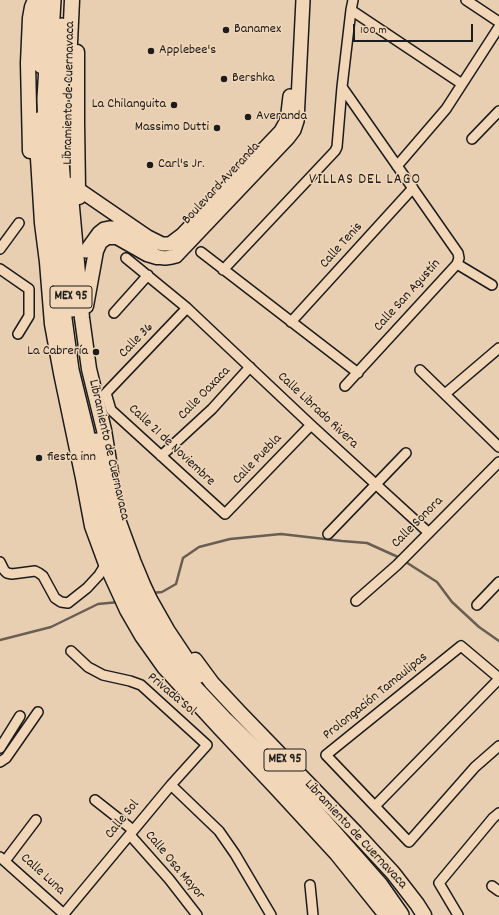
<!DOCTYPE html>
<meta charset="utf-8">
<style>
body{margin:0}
#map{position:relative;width:499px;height:915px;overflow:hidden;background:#e8cfb2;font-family:Dekko,sans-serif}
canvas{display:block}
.scale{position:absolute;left:353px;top:24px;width:120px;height:18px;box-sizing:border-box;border:2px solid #1c1c1c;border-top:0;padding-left:5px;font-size:12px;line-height:14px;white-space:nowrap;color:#1c1c1c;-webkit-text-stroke:3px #f1d6b8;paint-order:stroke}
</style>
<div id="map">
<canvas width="499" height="915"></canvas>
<div class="scale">100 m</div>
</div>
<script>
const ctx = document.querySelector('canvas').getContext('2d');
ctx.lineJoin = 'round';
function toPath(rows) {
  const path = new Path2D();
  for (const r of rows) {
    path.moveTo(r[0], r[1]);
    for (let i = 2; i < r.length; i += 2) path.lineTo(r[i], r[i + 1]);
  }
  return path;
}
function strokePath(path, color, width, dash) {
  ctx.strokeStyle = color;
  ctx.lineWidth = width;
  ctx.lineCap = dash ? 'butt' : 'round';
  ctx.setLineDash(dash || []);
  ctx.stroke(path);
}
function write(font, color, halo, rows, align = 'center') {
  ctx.font = font + ' Dekko,sans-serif';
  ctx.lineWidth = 3;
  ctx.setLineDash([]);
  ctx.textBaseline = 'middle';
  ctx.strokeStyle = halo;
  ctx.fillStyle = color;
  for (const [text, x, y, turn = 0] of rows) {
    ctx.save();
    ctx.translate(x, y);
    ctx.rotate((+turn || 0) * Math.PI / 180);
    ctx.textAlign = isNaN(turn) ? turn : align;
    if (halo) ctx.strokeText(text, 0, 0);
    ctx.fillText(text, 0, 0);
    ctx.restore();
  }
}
strokePath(toPath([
 [152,593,162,592,176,584,183,558,199,547,230,539,281,534,342,541,367,543,398,557,437,582,452,602,479,627,499,641],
 [0,640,51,627,98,604,119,602]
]), '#685e53', 2.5);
const street = toPath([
 [466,0,499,22],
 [351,10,462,84],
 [342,87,458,253,459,258,457,264,345,386],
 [472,139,499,111],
 [397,166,446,109,499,27],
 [0,249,19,223],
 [201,252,358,373],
 [126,258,187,308,311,425,429,533],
 [457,264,492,285],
 [0,269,29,289,29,316,18,334],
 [223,270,335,151,337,147,342,87,351,10,353,0],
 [187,308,106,393,111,410,225,514,311,425],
 [114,313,148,275],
 [291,322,413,188],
 [420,370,499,447],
 [445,394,499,348],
 [161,456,212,409,250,367],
 [328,534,406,453],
 [0,562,4,570,7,573,12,574,35,571,39,573,43,576,55,598,61,602,68,603,87,588,99,575,106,564],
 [356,601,397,565,499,462],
 [477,605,499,582],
 [499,678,461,646,326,755,409,842,475,767,499,746],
 [0,748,20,716],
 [0,762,6,758,38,712],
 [171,785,219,831,235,854,271,915],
 [95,800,133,830],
 [375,806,499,679],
 [130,835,169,879,197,915],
 [0,857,65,915],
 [5,861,36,820],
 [310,885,313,915],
 [492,886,499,891],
 [63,915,171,785,207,745,141,685,130,681,103,675,88,667,71,651],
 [458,915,439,883,493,818,499,813]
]);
const secondary = toPath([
 [78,189,148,237,162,244,170,244,182,235,281,131,286,122,288,113,290,96],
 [86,251,99,233,104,229,109,228,115,228,128,235,157,257,165,258,172,257,176,256,288,138,294,130,297,121,303,0]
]);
const primary = toPath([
 [41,0,41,66],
 [77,52,77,123,78,189,79,197],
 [69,64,72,0],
 [40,119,38,158,42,223,47,262,52,324,61,373,83,478,92,526,106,564,127,610,142,636,164,667,219,727,279,791,337,854,386,915],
 [30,151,28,63,30,18,32,7,35,0],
 [70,185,82,318,89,369,104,430,111,473],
 [86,306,96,251,100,242,107,237,117,237,147,254,157,257],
 [195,660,212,683,239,712,356,833,393,873,417,904,424,915]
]);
const highway = toPath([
 [52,0,46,99,48,156,55,260,70,370,85,431,102,522,116,560,125,583,150,629,171,661,192,686,223,719,291,785,379,885,400,915],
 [62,27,59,102,60,162,72,308],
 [96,442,118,524,132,562,142,586,149,601,166,631,186,661,197,675]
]);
strokePath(street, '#1c1c1c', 12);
strokePath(secondary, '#1c1c1c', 16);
strokePath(primary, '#1c1c1c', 17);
strokePath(highway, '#1c1c1c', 20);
strokePath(street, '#f1d6b8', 9);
strokePath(secondary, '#f1d6b8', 13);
strokePath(primary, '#f1d6b8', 14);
strokePath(highway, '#f1d6b8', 17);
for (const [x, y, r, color] of [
 [226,30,4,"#1c1c1c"],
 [151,51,4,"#1c1c1c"],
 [224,79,4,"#1c1c1c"],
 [174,105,4,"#1c1c1c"],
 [248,117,4,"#1c1c1c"],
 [217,128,4,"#1c1c1c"],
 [150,165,4,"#1c1c1c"],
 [96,352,4,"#1c1c1c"],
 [39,458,4,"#1c1c1c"]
]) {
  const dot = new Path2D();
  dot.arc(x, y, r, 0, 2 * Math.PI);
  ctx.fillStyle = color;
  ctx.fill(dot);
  strokePath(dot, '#f1d6b8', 1.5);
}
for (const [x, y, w] of [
 [71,297,42],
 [285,760,42]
]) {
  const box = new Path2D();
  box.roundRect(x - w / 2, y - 11, w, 22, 3);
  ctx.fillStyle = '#f1d6b8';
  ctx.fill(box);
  strokePath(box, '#1c1c1c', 1);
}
write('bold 13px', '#1c1c1c', null, [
 ["MEX 95",71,297],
 ["MEX 95",285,760]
]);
write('14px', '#1c1c1c', '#f1d6b8', [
 ["Banamex",234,30],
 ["Applebee's",159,51],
 ["Bershka",232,79],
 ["La Chilanguita",166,105,"right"],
 ["Averanda",256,117],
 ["Massimo Dutti",209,128,"right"],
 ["Carl's Jr.",158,165],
 ["La Cabrería",88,352,"right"],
 ["fiesta inn",47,458]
], 'left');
write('14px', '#1c1c1c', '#f1d6b8', [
 ["Libramiento de Cuernavaca",70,93,-89],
 ["Boulevard Averanda",222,184,-47],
 ["Calle Tenis",342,246,-48],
 ["Calle San Agustín",408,296,-48],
 ["Calle 36",137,341,-46],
 ["Calle Oaxaca",205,394,-46],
 ["Calle Librado Rivera",317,411,43],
 ["Calle 21 de Noviembre",171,446,43],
 ["Libramiento de Cuernavaca",108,450,77],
 ["Calle Puebla",258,460,-46],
 ["Calle Sonora",418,523,-45],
 ["Privada Sol",171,695,40],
 ["Prolongación Tamaulipas",376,697,-39],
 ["Calle Sol",123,820,-51],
 ["Libramiento de Cuernavaca",355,835,47],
 ["Calle Osa Mayor",174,866,50],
 ["Calle Luna",42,875,42]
]);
ctx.letterSpacing = '1px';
write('15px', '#1c1c1c', '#f1d6b8', [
 ["VILLAS DEL LAGO",365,181]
]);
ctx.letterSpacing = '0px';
</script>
